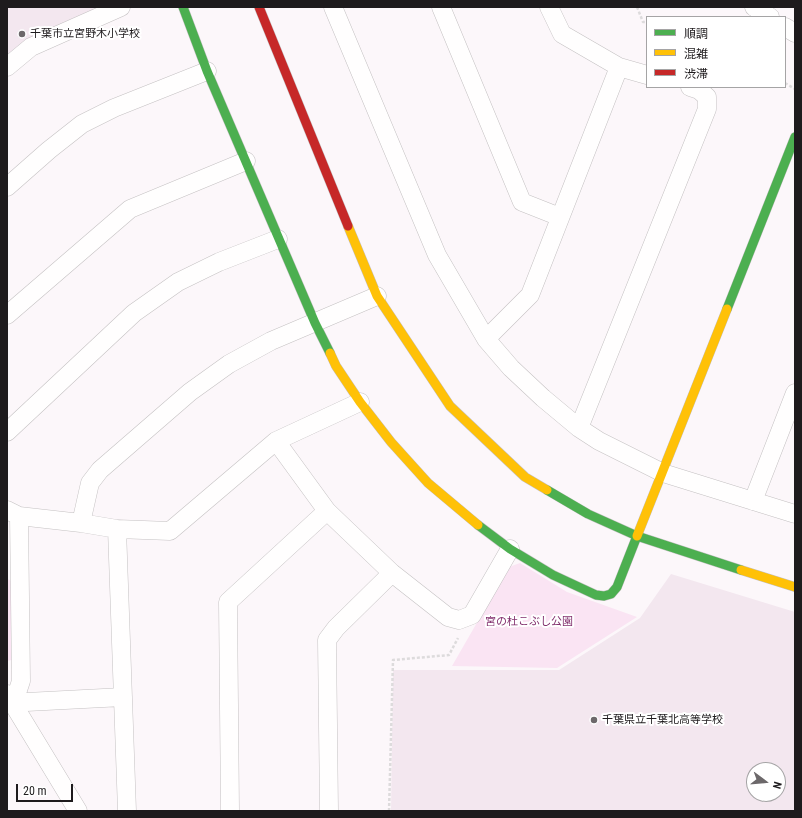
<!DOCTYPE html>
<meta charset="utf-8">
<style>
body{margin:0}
#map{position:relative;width:802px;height:818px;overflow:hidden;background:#fcf7fa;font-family:"Roboto Condensed","Noto Sans JP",sans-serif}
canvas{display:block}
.frame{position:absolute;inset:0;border:8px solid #1e1b1d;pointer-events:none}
.legend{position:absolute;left:646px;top:16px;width:140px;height:72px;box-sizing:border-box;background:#fff;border:1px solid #a5a4a5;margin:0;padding:5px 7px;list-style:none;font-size:12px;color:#1e1b1d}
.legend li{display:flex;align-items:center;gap:8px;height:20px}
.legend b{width:20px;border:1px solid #a5a4a5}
.north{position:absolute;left:746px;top:762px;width:40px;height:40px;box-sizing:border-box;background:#fff;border:1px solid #a5a4a5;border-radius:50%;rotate:106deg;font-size:11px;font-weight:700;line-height:16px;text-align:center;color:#1e1b1d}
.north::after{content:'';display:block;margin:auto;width:14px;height:18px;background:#6c686a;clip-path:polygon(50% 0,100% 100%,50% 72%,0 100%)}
.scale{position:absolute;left:16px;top:784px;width:57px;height:18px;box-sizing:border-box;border:2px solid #1e1b1d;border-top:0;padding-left:5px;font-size:12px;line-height:14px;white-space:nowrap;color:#1e1b1d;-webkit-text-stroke:3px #fff;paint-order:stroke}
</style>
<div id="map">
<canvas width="802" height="818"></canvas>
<div class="frame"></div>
<ul class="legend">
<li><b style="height:5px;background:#4caf50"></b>順調</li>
<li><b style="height:5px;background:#ffc107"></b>混雑</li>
<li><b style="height:5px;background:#c62828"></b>渋滞</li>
</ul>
<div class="north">N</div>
<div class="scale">20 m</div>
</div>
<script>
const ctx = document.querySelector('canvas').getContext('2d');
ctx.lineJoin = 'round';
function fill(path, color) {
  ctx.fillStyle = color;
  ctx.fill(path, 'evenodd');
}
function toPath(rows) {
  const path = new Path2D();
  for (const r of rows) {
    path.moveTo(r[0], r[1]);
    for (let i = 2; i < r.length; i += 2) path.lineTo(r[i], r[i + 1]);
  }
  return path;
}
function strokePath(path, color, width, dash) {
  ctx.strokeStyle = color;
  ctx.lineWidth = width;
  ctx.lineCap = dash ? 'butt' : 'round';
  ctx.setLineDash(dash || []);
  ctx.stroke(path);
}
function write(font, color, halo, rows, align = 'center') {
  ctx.font = font + ' "Roboto Condensed","Noto Sans JP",sans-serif';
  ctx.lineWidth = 4;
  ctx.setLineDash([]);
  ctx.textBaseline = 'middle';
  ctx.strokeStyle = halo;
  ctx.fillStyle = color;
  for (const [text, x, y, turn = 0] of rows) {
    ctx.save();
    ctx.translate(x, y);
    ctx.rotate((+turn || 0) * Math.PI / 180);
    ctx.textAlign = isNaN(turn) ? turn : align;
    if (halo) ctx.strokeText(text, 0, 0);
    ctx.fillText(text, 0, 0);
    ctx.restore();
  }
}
fill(toPath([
 [7,7,102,7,27,39,7,56],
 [671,574,795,612,795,811,391,811,393,670,559,670,640,618],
 [754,770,778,770,778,794,754,794]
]), '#f3e7ef');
fill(toPath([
 [520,563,567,592,637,617,557,668,452,666,509,567],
 [7,579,12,581,16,659,7,661]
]), '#fae4f3');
const street = toPath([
 [333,7,437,255,486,339,511,368,543,398,579,428,599,441,663,473,795,514],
 [441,7,522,202,560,217],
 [549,7,562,34,619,67,647,75],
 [754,7,770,17],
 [785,27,795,33],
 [7,67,31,47,121,7],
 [7,187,49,150,82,124,114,108,207,71],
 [7,315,130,209,246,161],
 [486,339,530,295,619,67],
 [579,428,707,109,707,97,699,90,690,87],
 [7,432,134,313,178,282,219,262,278,239],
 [276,441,327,511,392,573,448,617,459,620,472,615,510,549],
 [753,501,795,393],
 [7,510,19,516,81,523,117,529,170,531,276,441,360,402],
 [81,523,90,483,100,470,190,392,229,364,271,341,377,296],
 [117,529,127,811],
 [7,694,78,811],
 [14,702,21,681,19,516],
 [7,703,123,697],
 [230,811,228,602,327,511],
 [329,811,327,640,336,628,392,573]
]);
const fast = toPath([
 [183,7,207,71,315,323,330,353],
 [727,309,795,137],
 [547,490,588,514,637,536,741,570],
 [478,525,510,549,553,575,596,595,604,596,611,594,617,587,637,536]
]);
const slow = toPath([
 [348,226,377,296,450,406,525,477,547,490],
 [330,353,336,366,360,402,391,442,428,483,478,525],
 [637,536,727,309],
 [741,570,795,587]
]);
const jam = toPath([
 [259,7,348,226]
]);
strokePath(street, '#c4c1c2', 19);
strokePath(fast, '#c4c1c2', 10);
strokePath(slow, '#c4c1c2', 10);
strokePath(jam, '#c4c1c2', 10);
strokePath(toPath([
 [637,7,643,22,647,22],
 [785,83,795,89],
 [389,811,393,660,449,655,458,638]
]), '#dddbdc', 2.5, [3, 2]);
strokePath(street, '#fffefe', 18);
strokePath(fast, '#4caf50', 9);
strokePath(slow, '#ffc107', 9);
strokePath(jam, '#c62828', 9);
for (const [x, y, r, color] of [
 [22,34,4,"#6c686a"],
 [594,720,4,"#6c686a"]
]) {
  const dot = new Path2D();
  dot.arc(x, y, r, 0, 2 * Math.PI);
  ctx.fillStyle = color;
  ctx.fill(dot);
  strokePath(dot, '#fff', 1.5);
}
write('11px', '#1e1b1d', '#fff', [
 ["千葉市立宮野木小学校",30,34],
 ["千葉県立千葉北高等学校",602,720]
], 'left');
write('11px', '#82306e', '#fff', [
 ["宮の杜こぶし公園",529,622]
]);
</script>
